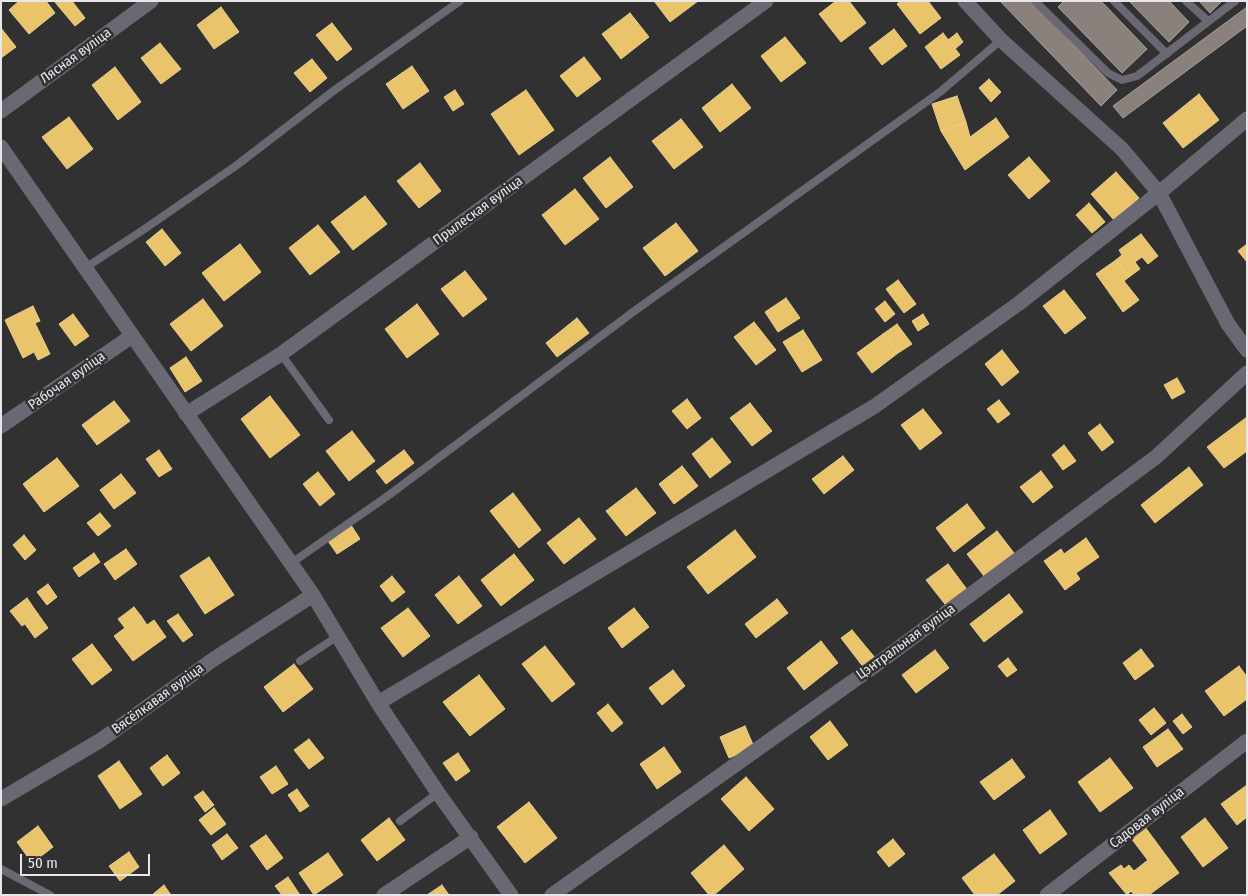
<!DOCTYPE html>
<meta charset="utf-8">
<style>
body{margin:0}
#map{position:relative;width:1248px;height:896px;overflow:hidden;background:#323132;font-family:"Fira Sans Condensed",sans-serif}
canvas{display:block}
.frame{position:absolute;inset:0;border:2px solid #e8e6e8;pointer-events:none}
.scale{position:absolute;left:20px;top:854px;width:130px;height:22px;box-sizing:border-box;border:2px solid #e8e6e8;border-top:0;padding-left:6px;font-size:15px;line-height:18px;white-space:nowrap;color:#e8e6e8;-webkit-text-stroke:4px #333033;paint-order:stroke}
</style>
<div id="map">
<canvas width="1248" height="896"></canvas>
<div class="frame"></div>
<div class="scale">50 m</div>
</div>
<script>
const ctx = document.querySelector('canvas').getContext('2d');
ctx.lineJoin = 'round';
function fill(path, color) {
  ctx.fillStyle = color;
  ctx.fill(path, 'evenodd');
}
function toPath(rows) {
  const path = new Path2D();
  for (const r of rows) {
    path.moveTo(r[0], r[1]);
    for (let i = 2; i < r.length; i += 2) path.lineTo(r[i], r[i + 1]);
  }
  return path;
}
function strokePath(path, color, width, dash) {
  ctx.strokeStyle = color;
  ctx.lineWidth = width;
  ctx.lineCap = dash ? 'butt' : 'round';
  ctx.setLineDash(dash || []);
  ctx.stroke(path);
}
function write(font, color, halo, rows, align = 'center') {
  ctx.font = font + ' "Fira Sans Condensed",sans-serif';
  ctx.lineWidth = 5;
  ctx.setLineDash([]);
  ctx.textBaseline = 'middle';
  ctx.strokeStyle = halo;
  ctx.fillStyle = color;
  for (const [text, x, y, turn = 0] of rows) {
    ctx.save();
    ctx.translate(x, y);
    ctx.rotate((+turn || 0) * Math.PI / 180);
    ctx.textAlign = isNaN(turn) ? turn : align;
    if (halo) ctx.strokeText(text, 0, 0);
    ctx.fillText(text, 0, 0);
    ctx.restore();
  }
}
const homes = toPath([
 [19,1,46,1,55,13,29,34,9,10,19,1],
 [54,1,72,1,85,18,75,26,54,1],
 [654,1,698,1,670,22,654,1],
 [836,1,849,1,866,23,841,42,819,14,836,1],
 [901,1,928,1,941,18,920,34,897,4,901,1],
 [221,7,239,32,214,49,197,25,221,7],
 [630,13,649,37,621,59,602,34,630,13],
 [332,23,352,49,337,61,316,35,332,23],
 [1,28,16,47,1,58,1,28],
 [894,29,907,46,882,65,869,48,894,29],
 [943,33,960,55,941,69,925,47,943,33],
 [957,33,963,42,955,49,948,40,957,33],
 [785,37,806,63,781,82,761,56,785,37],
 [160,43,181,69,161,84,141,58,160,43],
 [584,57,601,79,577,97,560,76,584,57],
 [312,59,327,78,310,92,294,73,312,59],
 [412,66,429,91,403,109,386,84,412,66],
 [115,67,141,102,118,120,92,85,115,67],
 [989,79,1001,92,991,102,979,88,989,79],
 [732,84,751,108,720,132,702,108,732,84],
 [455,90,464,104,453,111,444,97,455,90],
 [526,90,554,130,519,155,491,114,526,90],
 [1199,94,1219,120,1183,148,1163,123,1199,94],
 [957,96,966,122,941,131,932,104,957,96],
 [69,117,93,149,67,169,42,137,69,117],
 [996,118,1009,137,965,170,941,131,966,122,970,137,996,118],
 [681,119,703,147,674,169,652,141,681,119],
 [610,157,633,187,606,208,583,178,610,157],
 [1029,157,1050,181,1029,199,1008,175,1029,157],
 [420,163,441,191,419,208,397,181,420,163],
 [1116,172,1139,198,1114,220,1091,194,1116,172],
 [575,189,599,219,565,245,542,215,575,189],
 [365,196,387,224,353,250,331,222,365,196],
 [1089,203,1105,222,1092,233,1076,215,1089,203],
 [676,223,698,251,665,276,643,248,676,223],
 [318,225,340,252,310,275,289,248,318,225],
 [162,229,181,253,165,266,146,242,162,229],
 [1141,234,1158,256,1148,264,1142,257,1135,262,1140,269,1129,277,1116,260,1122,255,1119,250,1141,234],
 [240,244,261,272,224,301,202,273,240,244],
 [1247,244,1247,262,1238,251,1247,244],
 [1116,260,1129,277,1124,281,1139,300,1123,312,1096,274,1116,260],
 [465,271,487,299,463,317,441,289,465,271],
 [898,280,916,304,904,313,886,289,898,280],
 [1064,290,1086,318,1065,334,1043,306,1064,290],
 [786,298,800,318,778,332,765,312,786,298],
 [203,299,223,326,191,351,170,324,203,299],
 [885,301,895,314,885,322,875,309,885,301],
 [417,304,439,334,407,358,385,329,417,304],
 [33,306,40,321,35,323,50,354,38,360,34,352,23,358,5,320,33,306],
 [73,314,89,336,75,346,59,324,73,314],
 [923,314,929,324,918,331,912,321,923,314],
 [577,318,589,333,557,357,546,343,577,318],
 [754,322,776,350,756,365,734,337,754,322],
 [897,324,912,344,898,353,883,334,897,324],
 [803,330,822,360,802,372,783,342,803,330],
 [883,334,898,353,872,373,857,353,883,334],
 [1002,350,1019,372,1002,386,985,364,1002,350],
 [186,357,202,381,185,392,170,368,186,357],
 [1177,378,1185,392,1172,399,1164,385,1177,378],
 [270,396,300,435,270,458,241,419,270,396],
 [687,399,701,418,687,429,672,411,687,399],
 [999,400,1010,414,998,423,987,409,999,400],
 [114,401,130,421,97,445,82,425,114,401],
 [750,403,772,431,752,446,730,418,750,403],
 [923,409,942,433,920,450,901,425,923,409],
 [1247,417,1247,451,1224,468,1207,447,1247,417],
 [1100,424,1114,442,1102,451,1088,433,1100,424],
 [352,431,375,461,349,481,326,451,352,431],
 [712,438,731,462,710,478,692,454,712,438],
 [1064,445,1076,461,1063,470,1052,455,1064,445],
 [159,450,172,469,159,477,146,459,159,450],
 [404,450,414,463,386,484,376,471,404,450],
 [843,456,854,470,824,494,812,479,843,456],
 [57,458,79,486,44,512,23,484,57,458],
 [682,466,698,486,674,504,659,484,682,466],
 [1189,467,1203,485,1155,523,1141,505,1189,467],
 [1041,471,1053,487,1033,503,1020,487,1041,471],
 [318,472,335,494,320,506,303,484,318,472],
 [121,474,136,493,114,509,100,490,121,474],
 [636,488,656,513,626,536,606,511,636,488],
 [513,493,541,530,519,548,490,511,513,493],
 [967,504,985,528,954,552,936,528,967,504],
 [100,513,111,526,98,536,87,523,100,513],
 [579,518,596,539,564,564,547,543,579,518],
 [351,525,360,539,337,554,328,541,351,525],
 [735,530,756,557,708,594,687,567,735,530],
 [997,531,1014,553,984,576,967,554,997,531],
 [24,535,36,550,25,560,13,545,24,535],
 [1086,538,1099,557,1076,573,1080,579,1065,590,1044,561,1061,549,1064,554,1086,538],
 [126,549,137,564,115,580,104,564,126,549],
 [94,553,100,562,79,577,73,568,94,553],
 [514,554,534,580,501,606,481,580,514,554],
 [209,557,234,595,205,614,180,576,209,557],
 [948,564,969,592,948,608,926,580,948,564],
 [392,576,405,592,392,602,380,586,392,576],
 [459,576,482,606,458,624,435,595,459,576],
 [48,584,57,597,47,605,37,592,48,584],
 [1009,594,1023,612,984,642,970,624,1009,594],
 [27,598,38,614,22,626,10,611,27,598],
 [777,599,788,613,756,638,745,624,777,599],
 [134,607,141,616,125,628,118,619,134,607],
 [408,608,430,636,403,657,381,628,408,608],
 [634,608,649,627,622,648,608,628,634,608],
 [38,614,48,628,35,638,25,624,38,614],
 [178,614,193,635,183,642,167,621,178,614],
 [141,616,147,625,154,620,166,637,133,661,114,636,141,616],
 [852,630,876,659,864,668,841,638,852,630],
 [821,641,838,663,804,690,787,668,821,641],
 [92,644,112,670,92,685,72,659,92,644],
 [545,646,575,684,552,702,522,664,545,646],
 [1141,649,1154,666,1135,680,1123,663,1141,649],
 [935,650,949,668,916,693,902,675,935,650],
 [1008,658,1017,670,1007,677,998,666,1008,658],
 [294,664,313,689,283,712,264,687,294,664],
 [1239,666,1247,677,1247,699,1224,716,1205,691,1239,666],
 [673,670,685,686,662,705,649,688,673,670],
 [479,675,505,709,470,736,443,702,479,675],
 [608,704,623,723,612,732,597,713,608,704],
 [1154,708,1166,723,1151,735,1139,720,1154,708],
 [1182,714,1192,727,1183,734,1173,721,1182,714],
 [830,721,848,745,828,760,810,737,830,721],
 [745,726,754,747,729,758,720,737,745,726],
 [1168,729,1183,749,1157,767,1143,747,1168,729],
 [309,739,324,758,309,769,294,750,309,739],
 [664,747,681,772,657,789,640,764,664,747],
 [458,753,470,771,456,781,443,763,458,753],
 [167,755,180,773,163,786,150,768,167,755],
 [1110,758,1133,788,1100,812,1078,782,1110,758],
 [1012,759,1025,777,994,800,980,782,1012,759],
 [119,761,142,794,120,809,98,776,119,761],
 [276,766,288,784,272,794,260,777,276,766],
 [746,777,774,809,749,831,721,799,746,777],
 [1247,785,1247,817,1237,825,1221,804,1247,785],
 [297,789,309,806,300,812,288,795,297,789],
 [203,791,214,805,205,812,194,797,203,791],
 [529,802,557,838,525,863,497,827,529,802],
 [214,808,226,824,211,835,199,820,214,808],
 [1050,810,1067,834,1040,854,1023,830,1050,810],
 [389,818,405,840,377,861,361,840,389,818],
 [1205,818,1228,848,1203,867,1181,837,1205,818],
 [38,826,53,847,32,863,17,842,38,826],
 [1145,827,1179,873,1165,883,1131,838,1145,827],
 [227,834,238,848,222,860,212,845,227,834],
 [266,835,283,858,267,870,250,846,266,835],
 [893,839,905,854,889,867,877,852,893,839],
 [724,845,744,869,714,895,709,895,691,873,724,845],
 [129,852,139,867,120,881,109,866,129,852],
 [328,853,343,875,314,895,299,873,328,853],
 [994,854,1015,881,997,895,975,895,962,878,994,854],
 [1148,860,1165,883,1149,895,1134,895,1131,891,1127,895,1109,873,1121,865,1124,869,1129,865,1134,871,1148,860],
 [288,877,300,895,282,895,275,886,288,877],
 [164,885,171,895,152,895,164,885],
 [442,885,449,895,427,895,442,885]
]);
fill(homes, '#e9c46a');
strokePath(homes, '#e9ce90', 1);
const industry = toPath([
 [1000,1,1032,1,1117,90,1101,106,1000,1],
 [1064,1,1101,1,1147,49,1122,73,1058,7,1064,1],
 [1129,1,1169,1,1189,22,1169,42,1129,1],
 [1199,1,1222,1,1210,13,1199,1],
 [1247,7,1247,26,1123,118,1113,106,1247,7]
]);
fill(industry, '#8a817c');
strokePath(industry, '#a69f9c', 1);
strokePath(toPath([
 [1035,1,1108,73,1122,80,1137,76,1235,1],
 [1114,1,1167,54],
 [1186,1,1208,21],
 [85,268,143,230,237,165,336,89,460,1],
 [281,354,329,420],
 [290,564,389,495,633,312,940,92,1001,40],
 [300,661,338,636],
 [400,821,438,793],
 [1,869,50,895]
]), '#6a6873', 8);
strokePath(toPath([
 [965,1,1001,40,1122,149,1159,193,1228,324,1247,350],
 [1,111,151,1],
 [1,147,313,595,378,703,438,793,511,895],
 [186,414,281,354,766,1],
 [1,426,132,336],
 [378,703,875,406,1018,304,1159,193,1247,119],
 [1,799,101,740,214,659,313,595],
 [384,895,471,837],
 [552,895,873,667,1156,457,1247,373],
 [1047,895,1247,741]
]), '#6a6873', 15);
write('14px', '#e8e6e8', '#333033', [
 ["Лясная вуліца",76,56,-36],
 ["Прылеская вуліца",478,211,-36],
 ["Рабочая вуліца",67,381,-35],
 ["Цэнтральная вуліца",906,642,-36],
 ["Вясёлкавая вуліца",158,699,-36],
 ["Садовая вуліца",1147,818,-38]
]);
</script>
